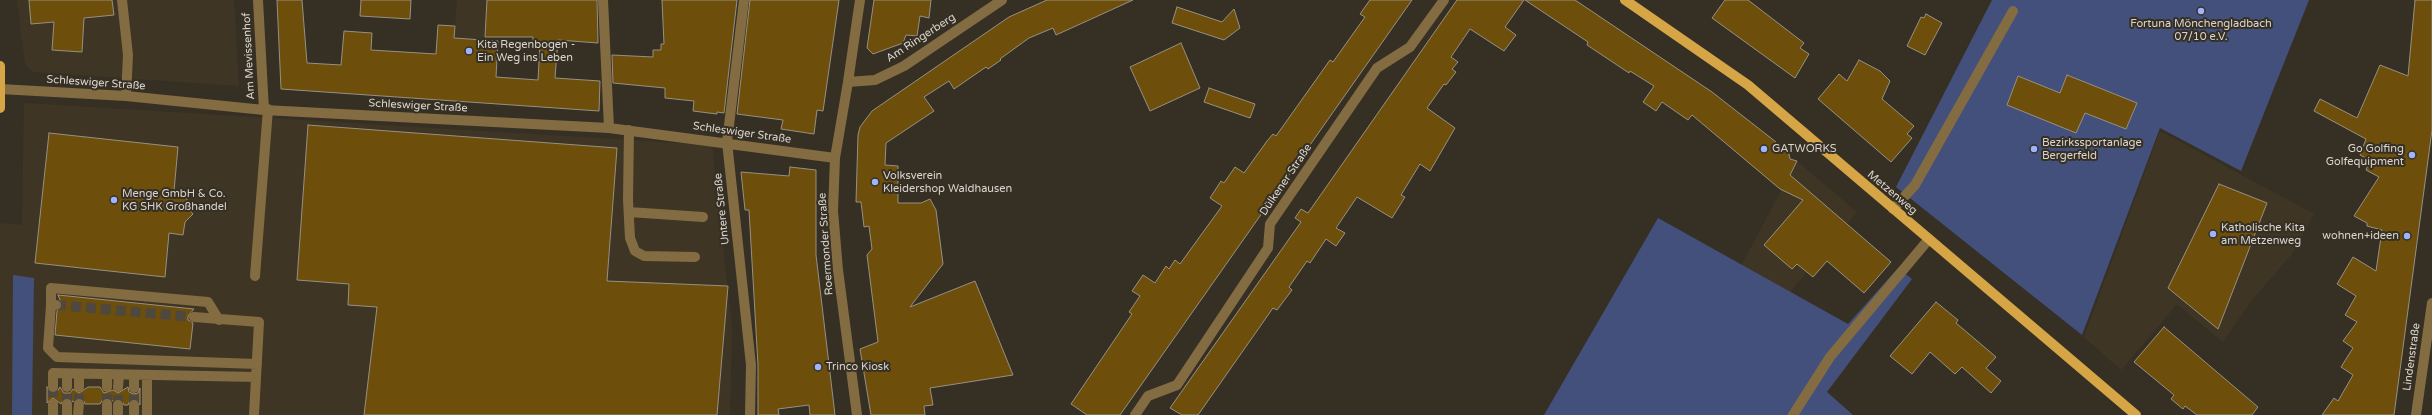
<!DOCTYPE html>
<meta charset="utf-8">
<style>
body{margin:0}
canvas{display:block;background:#362f24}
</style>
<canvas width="2432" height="415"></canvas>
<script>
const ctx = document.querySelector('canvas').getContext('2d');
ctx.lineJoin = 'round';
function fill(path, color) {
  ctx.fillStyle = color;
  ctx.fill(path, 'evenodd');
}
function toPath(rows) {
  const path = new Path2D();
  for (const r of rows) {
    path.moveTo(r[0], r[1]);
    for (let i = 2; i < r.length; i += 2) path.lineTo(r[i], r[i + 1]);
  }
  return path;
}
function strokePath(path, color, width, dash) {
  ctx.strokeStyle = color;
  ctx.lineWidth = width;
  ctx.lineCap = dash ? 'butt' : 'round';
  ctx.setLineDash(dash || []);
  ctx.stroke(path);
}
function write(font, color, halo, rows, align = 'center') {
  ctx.font = font + ' "Varela Round",sans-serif';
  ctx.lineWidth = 4;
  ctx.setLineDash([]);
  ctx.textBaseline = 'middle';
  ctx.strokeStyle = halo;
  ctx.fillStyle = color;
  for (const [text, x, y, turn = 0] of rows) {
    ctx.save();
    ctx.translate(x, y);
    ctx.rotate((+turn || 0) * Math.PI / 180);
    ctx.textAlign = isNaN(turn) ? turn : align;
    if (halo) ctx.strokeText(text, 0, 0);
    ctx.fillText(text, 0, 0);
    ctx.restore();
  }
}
fill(toPath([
 [17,0,234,0,239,86,33,72,25,64],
 [457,0,487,0,481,102,450,100],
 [24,103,712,145,732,329,730,415,0,415,0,223,22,225],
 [2160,131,2314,214,2292,254,2252,300,2223,342,2177,304,2121,370,2084,337],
 [1797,161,1857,212,1790,292,1741,266]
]), '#3f3524');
fill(toPath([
 [1992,0,2309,0,2241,171,2160,128,2082,335,1896,187],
 [1658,218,1848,324,1898,268,1912,279,1827,392,1853,415,1544,415],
 [13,275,34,278,32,415,12,415]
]), '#43507b');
const building = toPath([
 [29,0,112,0,114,15,84,18,82,52,52,50,54,22,31,24,29,0],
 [277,0,302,0,307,63,341,65,344,31,372,33,371,50,436,54,438,25,455,26,454,38,498,41,496,77,538,80,540,42,533,41,533,37,485,37,487,0,597,0,598,43,558,40,555,78,600,81,599,111,281,89,277,0],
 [361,0,411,0,410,19,360,16,361,0],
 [662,0,737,0,724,113,717,112,717,114,693,111,694,101,665,98,665,88,613,83,612,55,653,57,653,50,661,50,661,44,664,44,662,0],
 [750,0,839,0,823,111,817,110,814,134,781,129,783,120,737,114,750,0],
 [874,0,931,0,929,18,920,16,917,36,906,35,903,43,873,54,867,48,874,0],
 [1047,0,1133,0,1056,35,1053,28,1029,38,1000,59,1001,60,988,69,986,67,954,89,949,81,924,97,934,111,886,143,885,165,898,166,898,203,921,203,930,199,936,210,943,264,910,307,975,281,1013,375,930,388,933,405,924,406,925,415,871,415,860,349,878,342,867,255,872,249,869,226,864,227,861,202,856,202,858,135,860,127,872,111,1009,17,1047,0],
 [1370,0,1412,0,1120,415,1087,415,1071,404,1132,314,1129,312,1140,296,1132,291,1143,275,1155,283,1166,266,1169,269,1175,260,1180,264,1222,206,1210,198,1221,181,1224,183,1235,167,1244,173,1267,141,1273,134,1276,136,1330,60,1333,62,1365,17,1360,14,1370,0],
 [1457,0,1524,0,1505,27,1516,35,1504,51,1470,29,1451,57,1458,62,1452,69,1456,72,1446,85,1444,84,1427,108,1455,128,1430,171,1420,164,1401,195,1405,197,1392,218,1357,197,1336,228,1345,233,1336,246,1326,239,1310,263,1307,261,1289,287,1292,290,1277,310,1273,308,1198,415,1182,415,1170,408,1301,222,1295,218,1301,209,1308,213,1457,0],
 [1525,0,1575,0,1712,92,1776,142,1778,148,1789,154,1790,159,1797,161,1790,175,1891,262,1864,293,1827,261,1813,277,1797,264,1792,269,1764,245,1803,200,1780,189,1692,115,1688,120,1662,102,1656,111,1643,102,1654,86,1630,71,1629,73,1587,45,1588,42,1525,0],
 [1725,0,1748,0,1804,43,1800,48,1809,54,1795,78,1712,18,1725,0],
 [2415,0,2432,0,2432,130,2394,415,2322,415,2334,398,2338,401,2353,375,2341,367,2353,348,2343,341,2357,322,2345,315,2356,296,2337,284,2353,257,2376,271,2382,230,2367,226,2367,223,2354,216,2379,177,2366,170,2370,160,2360,155,2366,139,2314,111,2320,99,2357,118,2380,65,2408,76,2415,0],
 [1177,7,1222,22,1234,9,1240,28,1224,40,1172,23,1177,7],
 [1926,14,1942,23,1925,55,1907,46,1921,17,1924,18,1926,14],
 [1181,43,1200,88,1150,111,1130,67,1181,43],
 [1859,60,1880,71,1890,81,1882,99,1914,126,1907,134,1912,138,1891,162,1818,99,1839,74,1847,81,1859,60],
 [2067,75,2137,103,2126,129,2085,113,2076,133,2007,105,2018,76,2060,93,2067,75],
 [1209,88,1255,104,1250,118,1204,102,1209,88],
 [308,125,617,148,607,281,728,286,717,415,364,415,377,307,348,305,349,284,297,280,308,125],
 [49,133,178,147,174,191,188,192,186,206,193,214,185,222,183,235,169,233,165,277,35,263,49,133],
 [790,167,816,170,816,255,835,415,810,415,809,405,778,409,779,415,758,415,758,365,749,210,745,210,741,172,789,176,790,167],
 [2219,184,2267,203,2218,329,2168,288,2219,184],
 [58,295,194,309,188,316,188,320,193,323,190,349,55,335,57,311,62,305,58,295],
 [1936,302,1958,320,1956,323,1996,357,1986,368,2001,381,1991,393,1962,367,1955,374,1930,352,1912,374,1890,356,1936,302],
 [2164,327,2258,407,2252,415,2197,415,2185,406,2183,409,2171,399,2174,395,2134,362,2164,327],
 [47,387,53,393,57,392,60,387,64,393,70,393,73,389,79,393,88,387,100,387,104,393,113,390,118,393,128,387,129,392,134,394,138,393,140,388,140,405,134,399,130,400,128,405,124,405,121,399,113,401,107,398,103,399,100,404,85,404,83,399,79,398,73,402,70,398,64,398,61,404,53,398,47,403,47,387]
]);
fill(building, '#6d4f0b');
strokePath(building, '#979082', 1);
strokePath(toPath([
 [56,305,194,317],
 [53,387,53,404],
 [67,404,67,387],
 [79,404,79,387],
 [107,404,107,387],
 [118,405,118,387],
 [134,405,134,388]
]), '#4f483e', 10, [10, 5]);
strokePath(toPath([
 [122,0,128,55,126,96],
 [258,0,264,110],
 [603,0,609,128],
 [744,0,727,142,751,365,750,415],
 [848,82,875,80,904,66,1002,0],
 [0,89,126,96,264,110,609,128,835,158],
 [629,130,628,200,630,238,635,251,644,256,695,257],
 [1893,209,1915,185,2013,11],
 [629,212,703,217],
 [255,276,268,109],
 [51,305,51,288,208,302,219,320],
 [56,305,51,305,48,348,57,357,257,364],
 [194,317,259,322,254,415],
 [107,374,107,387],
 [134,375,134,388],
 [53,387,53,373,256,377],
 [67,387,67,374],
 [79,387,79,374],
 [118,387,119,375],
 [118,405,118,415],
 [53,415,53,404],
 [67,415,67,404],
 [78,415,79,404],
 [107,415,107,404],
 [134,415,134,405],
 [147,415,147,375],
 [857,415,838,270,833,211,835,158,848,82,860,0],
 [1135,415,1148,396,1177,385,1268,248,1270,224,1377,68,1410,47,1444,0],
 [1793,415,1830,357,1929,239],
 [2416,415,2432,303]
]), '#836c41', 10);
strokePath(toPath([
 [1625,0,1748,85,2136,415],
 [0,66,0,108]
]), '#d6a546', 10);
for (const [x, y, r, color] of [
 [2201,11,4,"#9eb4fd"],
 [469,51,4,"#9eb4fd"],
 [1764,149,4,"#9eb4fd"],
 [2034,149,4,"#9eb4fd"],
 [2412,155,4,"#9eb4fd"],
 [875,182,4,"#9eb4fd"],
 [114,200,4,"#9eb4fd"],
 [2213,234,4,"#9eb4fd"],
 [2407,236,4,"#9eb4fd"],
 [818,367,4,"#9eb4fd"]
]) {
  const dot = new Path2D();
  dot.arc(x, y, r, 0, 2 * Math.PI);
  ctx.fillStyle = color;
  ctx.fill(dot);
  strokePath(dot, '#362f24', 1.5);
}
write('11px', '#dad6cf', '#362f24', [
 ["Fortuna Mönchengladbach",2201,24,"center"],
 ["07/10 e.V.",2201,37,"center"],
 ["Kita Regenbogen -",477,45],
 ["Ein Weg ins Leben",477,58],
 ["Bezirkssportanlage",2042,143],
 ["Bergerfeld",2042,156],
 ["GATWORKS",1772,149],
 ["Go Golfing",2404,149,"right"],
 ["Golfequipment",2404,162,"right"],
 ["Volksverein",883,176],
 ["Kleidershop Waldhausen",883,189],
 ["Menge GmbH & Co.",122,194],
 ["KG SHK Großhandel",122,207],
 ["Katholische Kita",2221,228],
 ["am Metzenweg",2221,241],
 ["wohnen+ideen",2399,236,"right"],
 ["Trinco Kiosk",826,367]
], 'left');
write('11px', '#dad6cf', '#362f24', [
 ["Am Ringerberg",921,38,-33],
 ["Am Mevissenhof",249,56,-93],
 ["Schleswiger Straße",96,83,4],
 ["Schleswiger Straße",418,106,3],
 ["Schleswiger Straße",742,133,8],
 ["Dülkener Straße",1286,180,-56],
 ["Metzenweg",1892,193,40],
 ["Untere Straße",722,209,-96],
 ["Roermonder Straße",826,244,-94],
 ["Lindenstraße",2412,357,-82]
]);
</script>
